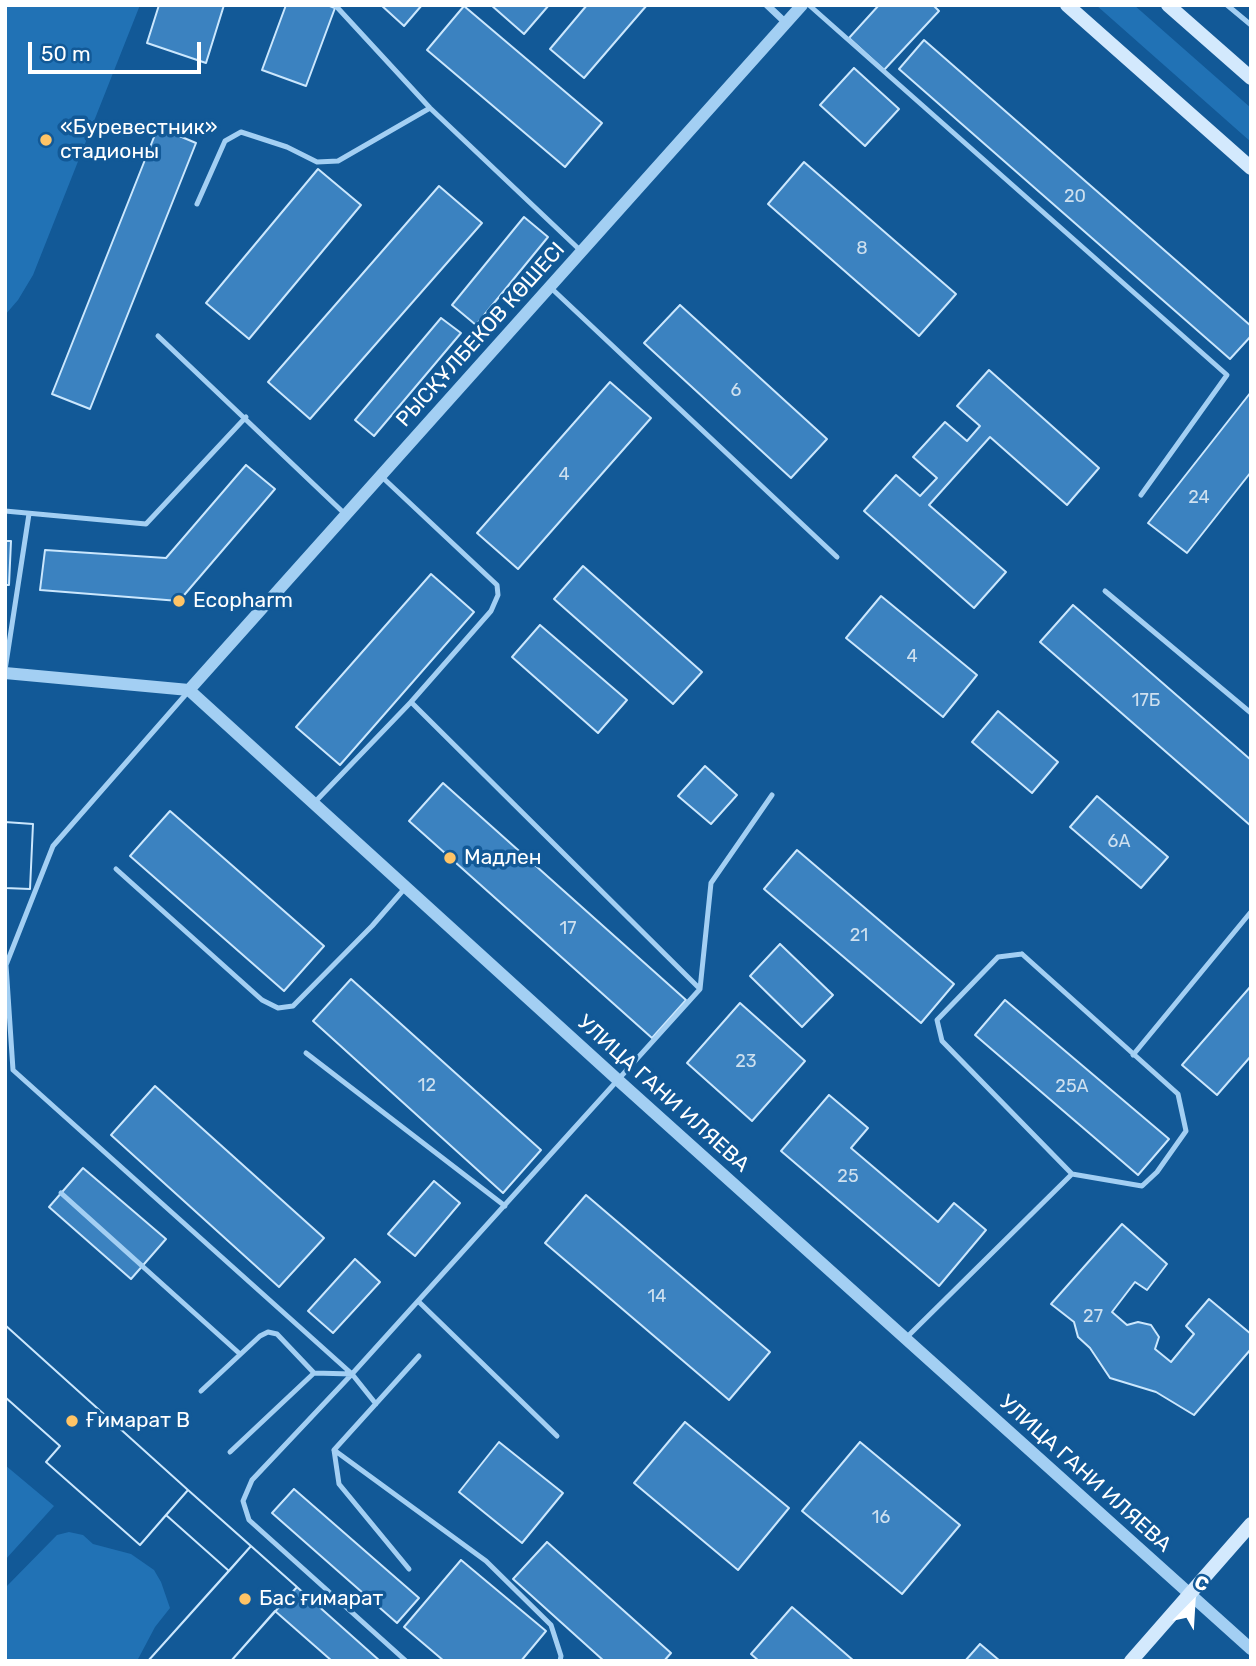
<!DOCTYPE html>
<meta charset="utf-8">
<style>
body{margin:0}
#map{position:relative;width:1256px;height:1666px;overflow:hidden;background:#125997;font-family:Rubik,sans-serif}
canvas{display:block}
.frame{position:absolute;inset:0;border:7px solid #fff;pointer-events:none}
.north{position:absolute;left:1158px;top:1568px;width:70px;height:70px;-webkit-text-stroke:5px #125997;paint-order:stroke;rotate:24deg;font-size:19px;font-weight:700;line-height:28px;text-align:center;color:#fff}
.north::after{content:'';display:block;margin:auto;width:24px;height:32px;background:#fff;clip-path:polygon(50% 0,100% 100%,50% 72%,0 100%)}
.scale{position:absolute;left:28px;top:42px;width:173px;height:32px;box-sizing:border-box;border:4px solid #fff;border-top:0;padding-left:9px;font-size:21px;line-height:24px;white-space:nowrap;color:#fff;-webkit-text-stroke:5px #125997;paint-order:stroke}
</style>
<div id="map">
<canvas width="1256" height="1666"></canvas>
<div class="frame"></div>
<div class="north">С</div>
<div class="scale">50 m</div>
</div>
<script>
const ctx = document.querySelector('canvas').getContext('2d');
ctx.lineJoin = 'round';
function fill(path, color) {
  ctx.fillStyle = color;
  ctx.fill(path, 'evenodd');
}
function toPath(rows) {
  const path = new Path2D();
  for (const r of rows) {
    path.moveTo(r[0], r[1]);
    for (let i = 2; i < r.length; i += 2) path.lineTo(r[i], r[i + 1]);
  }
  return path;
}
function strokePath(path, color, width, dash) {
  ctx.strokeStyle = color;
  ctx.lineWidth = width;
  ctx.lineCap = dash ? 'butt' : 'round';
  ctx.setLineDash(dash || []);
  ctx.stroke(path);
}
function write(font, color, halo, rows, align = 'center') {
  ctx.font = font + ' Rubik,sans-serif';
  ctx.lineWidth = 7;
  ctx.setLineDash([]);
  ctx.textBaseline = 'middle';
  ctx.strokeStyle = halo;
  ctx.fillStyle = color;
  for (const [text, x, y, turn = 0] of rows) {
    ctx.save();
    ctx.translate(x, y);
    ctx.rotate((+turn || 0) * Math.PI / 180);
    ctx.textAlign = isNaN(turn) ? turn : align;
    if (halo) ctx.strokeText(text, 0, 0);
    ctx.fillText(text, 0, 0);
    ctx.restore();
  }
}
fill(toPath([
 [5,5,140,5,33,275,18,300,5,315],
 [1096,5,1134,5,1251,108,1251,142],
 [5,1465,54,1506,5,1560],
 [69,1532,83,1535,93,1544,131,1554,154,1570,161,1582,170,1608,155,1627,137,1661,5,1661,5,1588,57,1535]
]), '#2172b5');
const building = toPath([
 [159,5,224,5,206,63,147,43,159,5],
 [286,5,327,5,335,8,306,86,262,70,286,5],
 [381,5,422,5,404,26,381,5],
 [491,5,549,5,524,34,491,5],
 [587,5,647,5,584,78,550,49,587,5],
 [879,5,933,5,939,11,884,70,849,38,879,5],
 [464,6,602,123,565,167,427,50,464,6],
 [924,40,1251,326,1251,336,1230,359,899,69,924,40],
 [854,68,899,109,865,146,820,105,854,68],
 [158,127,196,143,90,409,52,394,158,127],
 [804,162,956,294,919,336,768,204,804,162],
 [318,169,361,205,249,339,206,303,318,169],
 [439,186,482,223,310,419,268,382,439,186],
 [524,217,548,237,476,325,452,305,524,217],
 [680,305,827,439,791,478,644,343,680,305],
 [441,318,461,333,374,436,355,420,441,318],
 [989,370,1099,468,1067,505,990,437,929,505,1006,572,974,608,864,511,896,475,920,496,937,478,913,457,945,422,967,441,980,426,957,406,989,370],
 [610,382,651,418,518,569,477,533,610,382],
 [1251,392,1251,472,1187,553,1148,523,1251,392],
 [246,465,275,489,179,601,40,590,45,550,166,558,246,465],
 [5,541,11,541,9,585,5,585,5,541],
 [583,566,702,672,673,704,554,599,583,566],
 [431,574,474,612,340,765,296,727,431,574],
 [881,596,977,675,943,717,846,638,881,596],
 [1073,605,1251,760,1251,826,1040,642,1073,605],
 [540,625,627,700,598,733,512,657,540,625],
 [998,711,1058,762,1032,793,972,742,998,711],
 [705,766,737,795,711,824,678,796,705,766],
 [443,783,686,1000,652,1038,409,821,443,783],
 [1097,796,1168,857,1141,888,1070,827,1097,796],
 [170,811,324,946,284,991,130,856,170,811],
 [5,822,33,824,30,889,5,888,5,822],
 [5,822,33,824,30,889,5,888,5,822],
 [797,850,954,984,921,1023,764,889,797,850],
 [780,944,833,995,802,1027,750,976,780,944],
 [351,979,541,1150,503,1193,313,1021,351,979],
 [1251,986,1251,1056,1217,1095,1182,1065,1251,986],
 [1005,1000,1169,1139,1138,1175,975,1035,1005,1000],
 [740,1003,805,1061,752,1121,687,1063,740,1003],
 [155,1086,324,1238,279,1287,111,1135,155,1086],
 [829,1095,868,1128,851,1148,938,1222,954,1203,986,1230,939,1286,781,1151,829,1095],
 [83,1168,166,1239,131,1279,49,1207,83,1168],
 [434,1181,460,1203,415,1256,388,1234,434,1181],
 [586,1195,770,1352,729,1400,545,1243,586,1195],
 [1122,1224,1167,1264,1147,1290,1135,1282,1112,1312,1127,1325,1138,1322,1151,1325,1159,1337,1155,1349,1171,1362,1194,1334,1186,1326,1209,1299,1251,1334,1251,1349,1194,1415,1156,1392,1110,1378,1090,1348,1078,1337,1074,1322,1051,1304,1122,1224],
 [355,1259,380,1282,333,1333,308,1311,355,1259],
 [5,1325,188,1490,140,1545,46,1462,60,1446,5,1397,5,1325],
 [5,1325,188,1490,380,1661,332,1661,275,1611,231,1661,148,1661,229,1571,166,1515,140,1545,46,1462,60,1446,5,1397,5,1325],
 [685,1422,789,1508,738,1570,634,1483,685,1422],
 [499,1442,563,1493,522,1543,459,1492,499,1442],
 [860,1442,960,1525,902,1594,802,1511,860,1442],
 [294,1489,419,1598,397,1623,272,1513,294,1489],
 [188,1490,251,1546,229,1571,166,1515,188,1490],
 [547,1542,671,1653,664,1661,604,1661,513,1579,547,1542],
 [251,1546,297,1587,231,1661,148,1661,251,1546],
 [461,1560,546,1631,521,1661,444,1661,404,1627,461,1560],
 [792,1607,854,1661,759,1661,751,1654,792,1607],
 [980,1644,1000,1661,965,1661,980,1644]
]);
fill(building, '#3b82c0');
strokePath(building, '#cbe7fd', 2);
strokePath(toPath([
 [335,5,430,108,582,252],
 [809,5,1227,375,1141,495],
 [1227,5,1251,25],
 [197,204,225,141,241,132,287,147,317,162,338,161,430,108],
 [550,287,837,557],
 [158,336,346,515],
 [381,476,497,585,498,595,491,611,411,702,700,989],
 [5,511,146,524,246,417],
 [1105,591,1251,713],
 [5,670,29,514],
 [187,693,53,846,6,965,13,1070,352,1374,376,1404],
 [314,803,411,702],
 [116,869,262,1000,278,1008,293,1006,372,926,406,887],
 [1022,954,1178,1094,1186,1131,1157,1172,1142,1186,1072,1174,942,1041,937,1020,998,957,1022,954],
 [306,1053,505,1206],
 [1133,1055,1250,913],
 [61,1193,240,1354],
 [418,1301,557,1436],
 [906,1338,1072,1174],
 [201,1391,260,1336,268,1332,277,1334,314,1373],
 [334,1450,486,1561,551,1625,561,1656,560,1661],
 [230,1452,314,1373,352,1374],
 [409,1569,339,1484,334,1450,419,1356],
 [406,1661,249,1520,243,1501,252,1480,352,1374,700,989,711,883,772,795]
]), '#a3cff3', 5);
strokePath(toPath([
 [767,5,786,23]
]), '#a3cff3', 7);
strokePath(toPath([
 [5,673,189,690,619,1081,1251,1649],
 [189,690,802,5]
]), '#a3cff3', 12);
strokePath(toPath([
 [1067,5,1251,168],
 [1168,5,1251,78],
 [1131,1661,1251,1524]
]), '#d3e9fd', 14);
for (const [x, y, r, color] of [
 [46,140,7,"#ffc466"],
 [179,601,7,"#ffc466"],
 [450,858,7,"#ffc466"],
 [72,1421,7,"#ffc466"],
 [245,1599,7,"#ffc466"]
]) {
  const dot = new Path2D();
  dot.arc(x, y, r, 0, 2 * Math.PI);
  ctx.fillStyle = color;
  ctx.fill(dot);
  strokePath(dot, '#125997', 2.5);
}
write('18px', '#cee0ef', null, [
 ["20",1075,197],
 ["8",862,249],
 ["6",736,391],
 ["4",564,475],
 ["24",1199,498],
 ["4",912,657],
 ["17Б",1146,701],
 ["6А",1119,842],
 ["17",568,929],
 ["21",859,936],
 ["23",746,1062],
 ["12",427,1086],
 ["25А",1072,1087],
 ["25",848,1177],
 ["14",657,1297],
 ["27",1093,1317],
 ["16",881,1518]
]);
write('21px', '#fff', '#125997', [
 ["«Буревестник»",60,128],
 ["стадионы",60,152],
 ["Ecopharm",193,601],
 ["Мадлен",464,858],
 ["Ғимарат В",86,1421],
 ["Бас ғимарат",259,1599]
], 'left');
write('21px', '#fff', '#125997', [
 ["РЫСҚҰЛБЕКОВ КӨШЕСІ",481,335,-48],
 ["УЛИЦА ГАНИ ИЛЯЕВА",663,1094,42],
 ["УЛИЦА ГАНИ ИЛЯЕВА",1085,1474,42]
]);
</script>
